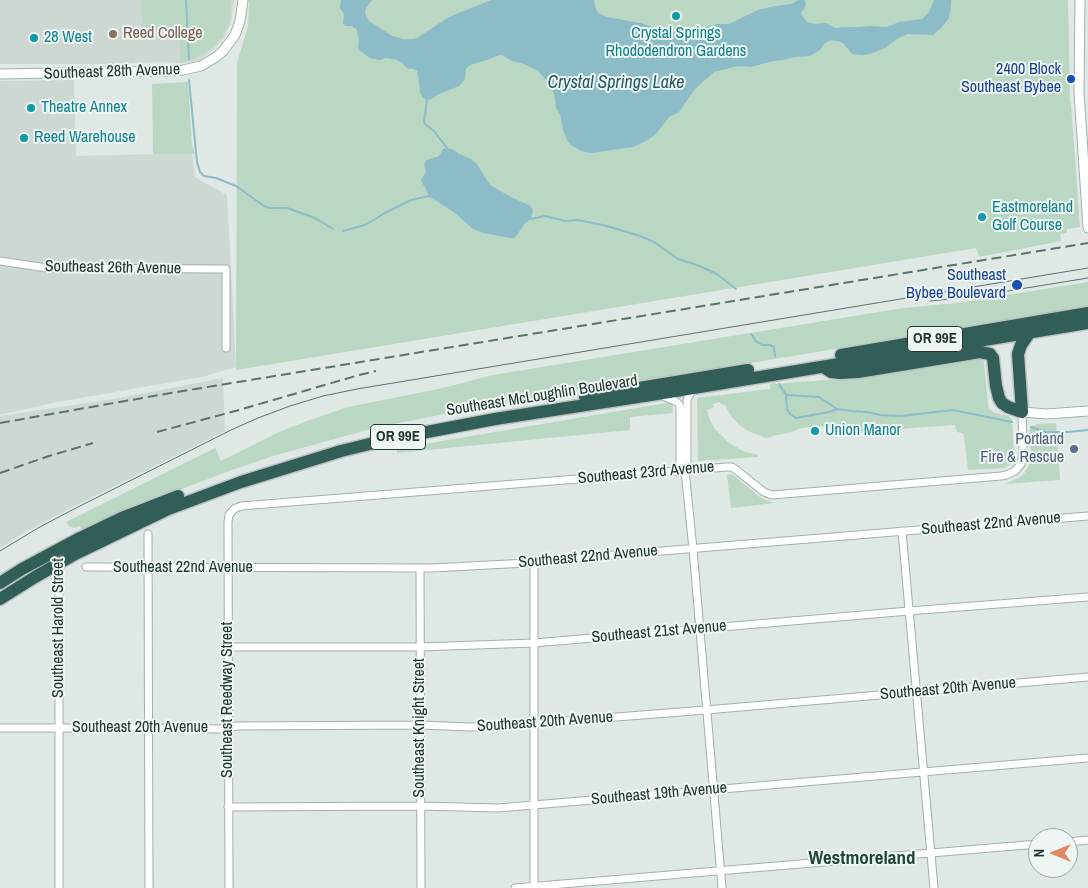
<!DOCTYPE html>
<style>
body{margin:0}
#map{position:relative;width:1088px;height:888px;overflow:hidden;background:#dfe8e4;font-family:"Archivo Narrow",sans-serif}
canvas{display:block}
.north{position:absolute;left:1028px;top:828px;width:50px;height:50px;box-sizing:border-box;background:#eef5f2;border:1px solid #9ca9a5;border-radius:50%;rotate:270deg;font-size:14px;font-weight:700;line-height:20px;text-align:center;color:#223631}
.north::after{content:'';display:block;margin:auto;width:18px;height:22px;background:#e18863;clip-path:polygon(50% 0,100% 100%,50% 72%,0 100%)}
</style>
<div id="map">
<canvas width="1088" height="888"></canvas>
<div class="north">N</div>
</div>
<script>
const ctx = document.querySelector('canvas').getContext('2d');
ctx.lineJoin = 'round';
function fill(path, color) {
  ctx.fillStyle = color;
  ctx.fill(path, 'evenodd');
}
function toPath(rows) {
  const path = new Path2D();
  for (const r of rows) {
    path.moveTo(r[0], r[1]);
    for (let i = 2; i < r.length; i += 2) path.lineTo(r[i], r[i + 1]);
  }
  return path;
}
function strokePath(path, color, width, dash) {
  ctx.strokeStyle = color;
  ctx.lineWidth = width;
  ctx.lineCap = dash ? 'butt' : 'round';
  ctx.setLineDash(dash || []);
  ctx.stroke(path);
}
function write(font, color, halo, rows, align = 'center') {
  ctx.font = font + ' "Archivo Narrow",sans-serif';
  ctx.lineWidth = 4;
  ctx.setLineDash([]);
  ctx.textBaseline = 'middle';
  ctx.strokeStyle = halo;
  ctx.fillStyle = color;
  for (const [text, x, y, turn = 0] of rows) {
    ctx.save();
    ctx.translate(x, y);
    ctx.rotate((+turn || 0) * Math.PI / 180);
    ctx.textAlign = isNaN(turn) ? turn : align;
    if (halo) ctx.strokeText(text, 0, 0);
    ctx.fillText(text, 0, 0);
    ctx.restore();
  }
}
fill(toPath([
 [0,0,234,0,231,22,224,38,217,46,202,58,193,62,181,63,160,62,108,64,0,64],
 [74,80,76,156,192,153,195,177,227,195,236,367,202,377,57,402,0,415,0,81],
 [223,378,225,431,61,513,25,532,0,548,0,416,114,399]
]), '#cdd8d3');
fill(toPath([
 [141,0,231,0,229,22,221,38,210,49,195,58,181,63,178,29,143,31],
 [249,0,1068,0,1070,101,1071,104,1080,227,1067,229,1067,233,1060,234,1061,241,979,257,976,248,236,370,237,63,248,26],
 [188,82,192,145,195,154,153,154,152,84],
 [1088,282,1088,307,455,412,378,427,273,456,232,470,126,510,82,530,80,526,74,528,69,526,66,522,215,448,221,461,279,432,307,421,348,407,443,388,493,375,903,308,958,303],
 [981,359,983,360,984,362,988,404,989,409,995,413,1009,416,1012,420,1014,456,1012,463,1008,466,1004,468,968,470,964,436,963,433,957,432,955,425,839,433,836,432,837,430,834,429,834,428,818,426,802,428,788,433,772,436,772,437,767,438,762,437,762,436,750,432,739,425,731,416,725,405,723,404,721,405,720,402,713,404,714,407,707,410,709,418,715,429,728,442,743,451,758,455,758,457,698,461,697,398,770,389,770,384,775,383,776,384,824,380,849,380],
 [672,402,673,413,630,417,630,430,397,453,397,450,436,442],
 [1056,423,1060,480,1004,484,1019,478,1024,474,1029,465,1031,455,1029,431,1031,427,1037,424],
 [732,474,761,498,774,503,731,508,727,475]
]), '#b9d7c3');
fill(toPath([
 [341,0,372,0,366,8,365,14,369,21,392,36,403,39,412,39,417,38,449,17,491,0,594,0,595,7,598,13,607,17,640,23,660,29,681,33,717,24,729,24,758,10,775,6,792,4,798,0,805,0,806,5,801,14,807,22,814,24,826,23,835,28,843,27,858,27,870,26,887,27,899,22,922,19,929,12,934,0,951,0,951,4,949,18,942,27,933,35,907,34,897,39,885,48,870,54,863,55,852,54,843,43,837,41,831,40,825,43,820,50,810,56,794,57,784,60,773,61,751,67,738,66,714,72,695,89,679,112,669,117,656,134,646,141,633,147,591,153,581,151,571,145,567,140,563,130,560,114,556,108,554,93,547,81,538,71,524,64,512,61,502,55,496,56,490,59,470,65,466,69,465,79,459,86,437,95,432,99,427,100,423,98,420,93,418,74,417,71,414,69,408,69,402,63,397,60,386,58,380,60,370,58,360,51,358,47,359,40,357,30,352,26,346,26,343,24,344,14,340,8,340,6],
 [447,148,452,149,459,154,471,159,476,163,490,185,511,197,529,205,531,207,533,210,531,219,525,223,517,235,514,238,510,238,483,233,473,229,455,213,429,196,421,180,426,172,424,164,427,160,439,156,443,149]
]), '#8cbcc8');
strokePath(toPath([
 [186,0,189,59],
 [189,80,197,162,200,172,204,176,216,178,236,186,264,206,269,208,287,208,315,218,333,229],
 [427,100,424,122,426,125,433,130,447,148],
 [531,219,545,216,565,221,578,220,607,226,640,236,654,242,678,259,697,265,717,274,736,289],
 [343,231,365,225,385,213,411,200,429,196],
 [751,334,756,341,762,345,770,345,774,347,775,356],
 [779,384,786,395,819,397,837,409,851,411,867,412,880,415,901,416,953,410,1012,422],
 [786,395,787,409,790,414,796,418,829,412,837,409],
 [1031,427,1045,432,1068,432,1088,430]
]), '#8cbcc8', 2);
const street = toPath([
 [0,261,47,268,226,269,226,348],
 [661,395,675,401,679,404,680,408,680,462,685,471,686,480,693,549,722,888],
 [685,471,687,462,687,400,693,388],
 [902,531,934,888],
 [148,534,149,888],
 [86,567,432,568,527,563,541,561,1088,516],
 [420,568,421,888],
 [228,647,420,647,534,643,909,611,1088,597],
 [0,728,149,728,220,729,237,726,420,725,470,727,501,726,706,710,1088,677],
 [228,807,420,806,498,808,1088,758],
 [1068,842,1088,840],
 [59,888,59,561],
 [229,888,228,522,229,515,234,509,241,506,727,467,732,467,735,469,764,492,772,495,1001,476,1006,475,1015,471,1021,464,1022,459,1023,450,1022,412],
 [515,888,1038,844],
 [534,888,534,562]
]);
const secondary = toPath([
 [1080,0,1079,92,1088,228],
 [0,74,171,71,183,70,201,66,216,57,223,51,235,35,240,21,243,0],
 [1022,412,1047,414,1088,411]
]);
const highway = toPath([
 [841,355,1088,313],
 [825,368,831,372,840,373,858,372,980,352,990,354,993,358,996,386,999,398,1002,403,1008,407,1022,412,1018,354,1021,345,1030,332],
 [585,397,748,370],
 [0,583,22,569,76,540,124,517,178,496],
 [0,599,35,577,75,554,166,510,241,482,341,451,390,439,495,419,657,394,1088,323]
]);
strokePath(street, '#a3afab', 9);
strokePath(secondary, '#9fb2ac', 11);
strokePath(highway, '#bdc3c1', 15);
strokePath(street, '#fff', 7);
strokePath(secondary, '#fff', 9);
strokePath(highway, '#315e57', 12);
strokePath(toPath([
 [930,301,971,297,1088,278],
 [0,551,38,528,74,509,231,430,258,418,290,406,323,396,357,389,1088,268]
]), '#5c726d', 1);
strokePath(toPath([
 [0,423,171,393,1088,243],
 [157,432,239,410,359,375,376,371],
 [0,473,49,456,93,443]
]), '#5c726d', 2, [10, 5]);
for (const [x, y, r, color] of [
 [676,16,5,"#0f9aa8"],
 [113,34,5,"#8d6e63"],
 [34,38,5,"#0f9aa8"],
 [1071,79,5,"#1a4fb4"],
 [31,108,5,"#0f9aa8"],
 [24,138,5,"#0f9aa8"],
 [982,217,5,"#0f9aa8"],
 [1017,285,6,"#1a4fb4"],
 [815,431,5,"#0f9aa8"],
 [1074,449,5,"#5c6f8a"]
]) {
  const dot = new Path2D();
  dot.arc(x, y, r, 0, 2 * Math.PI);
  ctx.fillStyle = color;
  ctx.fill(dot);
  strokePath(dot, '#eef5f2', 2);
}
for (const [x, y, w] of [
 [935,339,55],
 [398,437,55]
]) {
  const box = new Path2D();
  box.roundRect(x - w / 2, y - 12.5, w, 25, 4);
  ctx.fillStyle = '#eef5f2';
  ctx.fill(box);
  strokePath(box, '#223631', 1);
}
write('bold 15px', '#223631', null, [
 ["OR 99E",935,339],
 ["OR 99E",398,437]
]);
write('16px', '#785e54', '#eef5f2', [
 ["Reed College",123,34]
], 'left');
write('16px', '#0d838f', '#eef5f2', [
 ["Crystal Springs",676,34,"center"],
 ["Rhododendron Gardens",676,52,"center"],
 ["28 West",44,38],
 ["Theatre Annex",41,108],
 ["Reed Warehouse",34,138],
 ["Eastmoreland",992,208],
 ["Golf Course",992,226],
 ["Union Manor",825,431]
], 'left');
write('16px', '#164399', '#eef5f2', [
 ["2400 Block",1061,70],
 ["Southeast Bybee",1061,88],
 ["Southeast",1006,276],
 ["Bybee Boulevard",1006,294]
], 'right');
write('16px', '#223631', '#eef5f2', [
 ["Southeast 28th Avenue",112,72,-2],
 ["Southeast 26th Avenue",113,268,1],
 ["Southeast McLoughlin Boulevard",542,396,-9],
 ["Southeast 23rd Avenue",646,473,-5],
 ["Southeast 22nd Avenue",991,524,-5],
 ["Southeast 22nd Avenue",588,557,-5],
 ["Southeast 22nd Avenue",183,568],
 ["Southeast Harold Street",59,628,-90],
 ["Southeast 21st Avenue",659,632,-5],
 ["Southeast 20th Avenue",948,689,-5],
 ["Southeast Reedway Street",228,700,-90],
 ["Southeast 20th Avenue",545,722,-4],
 ["Southeast 20th Avenue",140,728],
 ["Southeast Knight Street",420,728,-90],
 ["Southeast 19th Avenue",659,794,-5]
]);
write('16px', '#4e5e75', '#eef5f2', [
 ["Portland",1064,440],
 ["Fire & Rescue",1064,458]
], 'right');
write('italic 18px', '#235b6a', '#eef5f2', [
 ["Crystal Springs Lake",616,83]
]);
write('bold 19px', '#20453e', '#eef5f2', [
 ["Westmoreland",862,859]
]);
</script>
